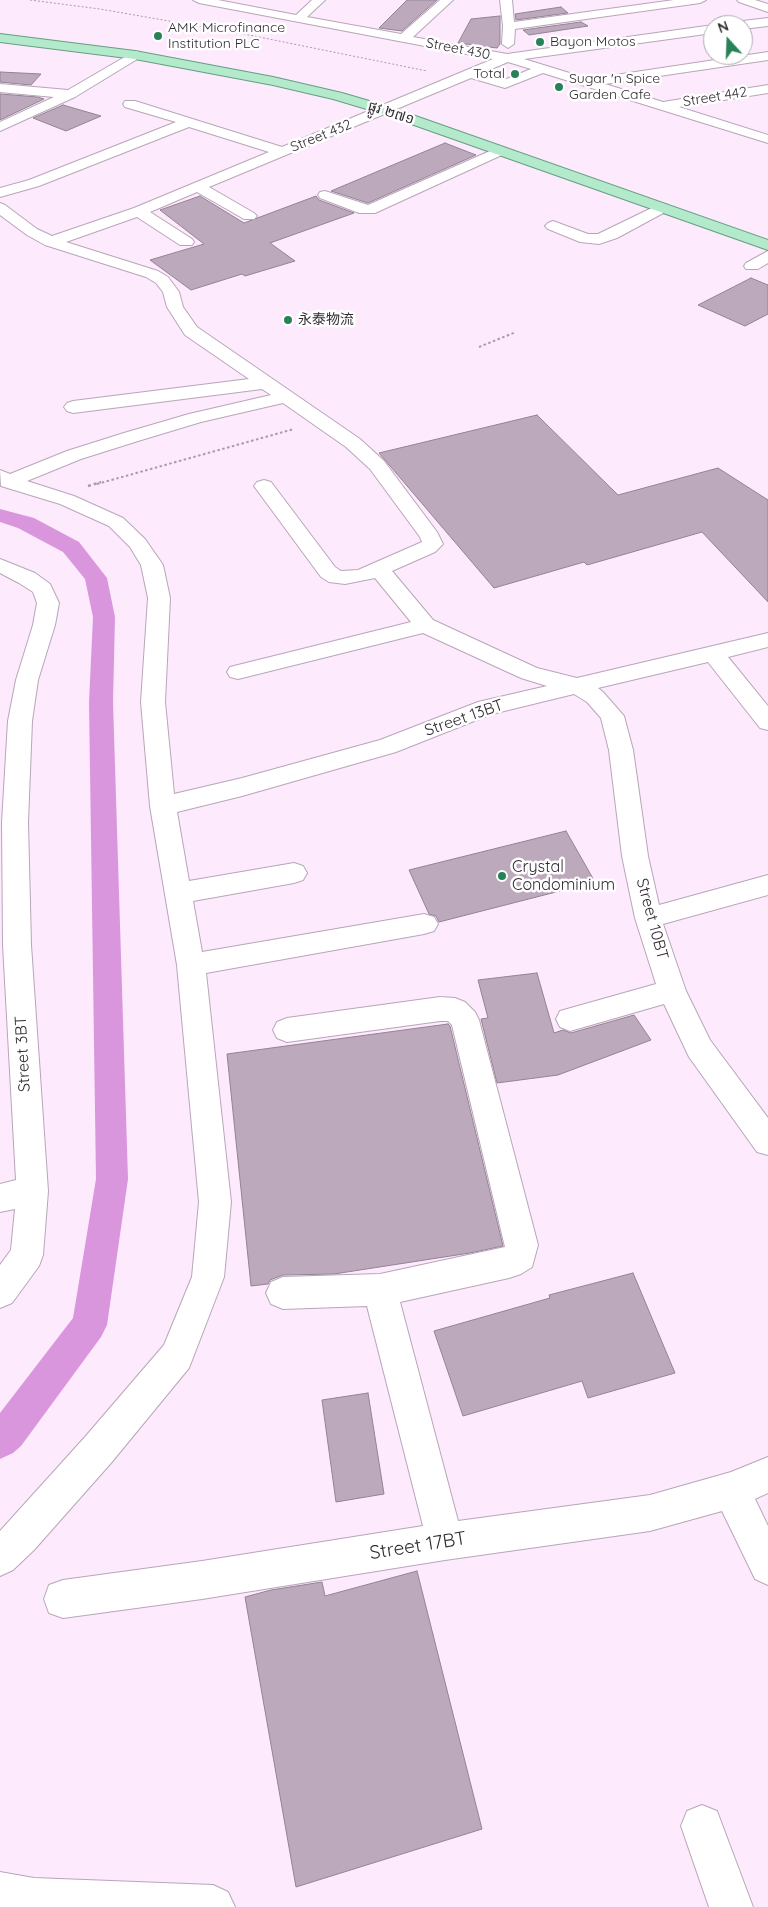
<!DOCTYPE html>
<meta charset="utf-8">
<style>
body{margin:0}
#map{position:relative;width:768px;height:1907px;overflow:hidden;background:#fdeafd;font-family:Quicksand,sans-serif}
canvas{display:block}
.north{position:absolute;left:703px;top:15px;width:50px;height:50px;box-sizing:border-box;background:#fff;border:1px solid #adabae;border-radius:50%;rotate:340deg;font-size:14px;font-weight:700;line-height:20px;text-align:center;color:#332c34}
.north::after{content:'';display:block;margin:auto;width:18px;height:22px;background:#288257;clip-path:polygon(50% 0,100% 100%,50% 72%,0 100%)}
</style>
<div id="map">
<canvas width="768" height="1907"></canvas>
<div class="north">N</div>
</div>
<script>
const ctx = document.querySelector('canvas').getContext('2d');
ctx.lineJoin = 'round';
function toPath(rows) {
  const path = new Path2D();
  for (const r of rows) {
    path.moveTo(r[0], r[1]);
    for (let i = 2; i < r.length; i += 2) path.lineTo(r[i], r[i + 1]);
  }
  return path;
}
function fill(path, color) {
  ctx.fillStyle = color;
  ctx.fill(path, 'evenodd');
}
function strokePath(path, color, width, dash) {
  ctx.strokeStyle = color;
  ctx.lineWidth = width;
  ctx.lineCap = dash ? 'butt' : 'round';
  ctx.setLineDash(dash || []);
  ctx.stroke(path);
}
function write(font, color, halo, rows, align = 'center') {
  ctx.font = font + ' Quicksand,"Noto Sans SC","Noto Sans Khmer",sans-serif';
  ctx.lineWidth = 5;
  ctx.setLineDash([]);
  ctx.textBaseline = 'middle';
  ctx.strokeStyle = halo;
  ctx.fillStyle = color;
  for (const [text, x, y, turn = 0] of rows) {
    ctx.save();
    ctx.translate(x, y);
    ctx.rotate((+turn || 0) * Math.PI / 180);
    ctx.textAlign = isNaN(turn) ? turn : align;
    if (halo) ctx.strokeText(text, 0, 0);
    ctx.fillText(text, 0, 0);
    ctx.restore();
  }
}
fill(toPath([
 [0,509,34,518,79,542,107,578,115,617,113,702,128,1179,107,1325,101,1337,21,1446,13,1453,0,1459,0,1413,73,1318,96,1179,89,702,93,617,85,579,63,552,18,528,0,522,0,509]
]), '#da96dd');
const building = toPath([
 [407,0,437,0,402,31,379,28,407,0],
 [561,7,568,13,516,20,515,14,561,7],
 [500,16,500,44,497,48,458,43,471,19,500,16],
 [581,22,588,26,529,35,523,30,581,22],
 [0,72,41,74,31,85,0,82,0,72],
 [0,94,38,97,44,99,0,120,0,94],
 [63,105,101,116,66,131,33,118,63,105],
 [445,143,476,155,368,203,331,191,445,143],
 [200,196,244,223,316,196,319,200,354,213,270,243,295,261,245,276,242,274,191,290,150,260,204,244,160,210,200,196],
 [751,278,768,285,768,314,745,326,698,305,751,278],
 [537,415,618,495,718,468,768,500,768,602,702,532,587,565,584,562,494,588,379,453,537,415],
 [566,831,595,882,439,922,436,916,429,914,409,870,566,831],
 [537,973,554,1033,563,1030,571,1033,634,1015,651,1040,558,1075,497,1083,481,1019,488,1018,478,980,537,973],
 [448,1024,450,1026,503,1246,470,1253,334,1274,283,1275,270,1280,268,1284,251,1286,227,1054,448,1024],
 [633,1273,675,1373,588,1398,582,1381,463,1416,434,1331,550,1298,549,1295,633,1273],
 [368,1393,384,1494,336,1502,322,1400,368,1393],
 [417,1571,482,1829,296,1887,245,1597,271,1590,322,1582,325,1596,417,1571]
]);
fill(building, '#bcaabc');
strokePath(building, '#948394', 1);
const minor = toPath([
 [193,0,218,0,296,15,312,0,325,0,307,17,401,34,440,0,453,0,413,37,507,54,713,25,713,33,524,59,589,79,768,52,768,60,605,84,663,102,768,85,768,93,679,107,768,135,768,143,543,73,505,88,471,78,209,187,254,213,257,216,254,219,244,219,197,192,150,212,192,239,194,242,192,245,180,245,137,217,66,242,158,271,168,277,179,292,183,307,197,327,360,439,384,461,437,532,443,544,435,552,392,571,433,620,537,668,577,678,768,633,768,647,728,657,768,706,768,730,760,728,708,662,598,688,603,692,624,716,633,750,648,856,659,905,768,875,768,895,663,924,686,991,710,1040,768,1118,768,1155,757,1152,689,1057,664,1004,570,1031,560,1027,556,1019,560,1011,656,984,635,918,622,856,609,750,601,718,587,702,574,694,492,714,396,752,242,796,177,812,189,881,294,863,303,866,307,873,303,880,294,883,193,901,202,952,424,914,434,917,438,924,434,931,424,934,206,973,231,1202,224,1277,189,1368,111,1463,34,1550,13,1570,0,1576,0,1531,85,1437,164,1345,192,1277,199,1202,177,965,150,806,141,702,148,598,141,565,130,547,109,526,60,504,1,486,0,470,10,474,67,451,124,433,189,414,271,395,262,389,73,413,67,411,64,407,67,403,73,401,249,379,185,335,167,307,163,292,156,283,146,277,45,245,27,235,0,215,0,203,5,205,37,229,52,236,134,208,269,152,189,127,39,186,0,197,0,188,29,180,176,122,125,107,123,104,125,101,135,101,282,147,493,59,199,3,193,0],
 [508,62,531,69,504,80,482,73,508,62],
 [283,403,346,447,370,469,420,537,422,542,358,570,341,571,335,567,271,482,264,480,257,482,254,486,321,577,329,582,345,584,375,578,411,622,230,667,227,672,230,677,238,679,423,633,521,678,547,686,478,702,380,740,242,778,174,794,165,702,170,598,163,565,145,539,123,518,74,496,27,481,81,459,138,441,201,422,283,403],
 [500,0,512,0,514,22,674,0,706,0,700,3,515,29,514,44,508,48,502,44,503,26,500,0],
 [737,0,755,0,768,4,768,12,739,2,737,0],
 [768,18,768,26,743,29,743,25,737,25,743,21,768,18],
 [135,51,139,52,141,55,139,58,75,97,0,131,0,122,54,97,0,92,0,84,68,90,135,51],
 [499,147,504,148,506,151,504,154,375,213,359,213,320,198,318,195,320,192,325,191,368,205,499,147],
 [662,203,667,205,670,208,667,211,617,238,599,244,580,242,548,229,545,226,548,223,553,221,588,234,598,234,662,203],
 [768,251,768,263,758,269,746,269,744,266,746,263,768,251],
 [0,559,35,573,50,584,59,603,55,625,38,680,32,721,28,822,31,945,48,1191,43,1255,39,1266,12,1303,0,1308,0,1265,11,1250,15,1209,0,1212,0,1184,16,1180,3,945,2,822,8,721,16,680,33,625,37,603,33,592,19,583,0,573,0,559],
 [440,997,455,998,465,1002,475,1012,479,1020,538,1245,532,1267,521,1274,509,1278,400,1302,458,1521,650,1495,731,1472,768,1457,768,1493,755,1499,768,1526,768,1585,755,1579,722,1511,650,1531,445,1560,202,1599,63,1618,49,1613,44,1599,49,1585,63,1580,202,1561,423,1526,367,1306,283,1309,271,1304,266,1293,271,1282,283,1277,380,1274,505,1247,452,1025,448,1021,440,1021,287,1042,277,1038,273,1030,277,1022,287,1018,440,997],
 [702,1805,717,1811,753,1907,709,1907,681,1826,687,1811,702,1805],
 [0,1872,34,1878,213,1885,228,1892,235,1907,0,1907,0,1872]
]);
const major = toPath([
 [0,34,135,51,273,77,342,93,390,107,768,240,768,250,380,113,333,99,273,85,135,59,0,42,0,34]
]);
strokePath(minor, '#b8a6b8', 2);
strokePath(major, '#669e81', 2);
strokePath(toPath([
 [30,0,100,9,249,35,427,71]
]), '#a99baa', 1, [2, 2]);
strokePath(toPath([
 [479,347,516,332],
 [97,484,294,429]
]), '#a99baa', 2, [2.5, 2.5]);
strokePath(toPath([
 [88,486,101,482]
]), '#a99baa', 2.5, [3, 3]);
fill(minor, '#fff');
fill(major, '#b3eacc');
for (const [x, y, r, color] of [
 [158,36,5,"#288257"],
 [540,42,5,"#288257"],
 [515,74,5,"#288257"],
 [559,87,5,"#288257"],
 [288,320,5,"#288257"],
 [502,876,5,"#288257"]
]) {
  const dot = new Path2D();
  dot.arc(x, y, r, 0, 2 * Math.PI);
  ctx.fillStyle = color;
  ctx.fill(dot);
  strokePath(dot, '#fff', 2);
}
write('14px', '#332c34', '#fff', [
 ["AMK Microfinance",168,28],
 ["Institution PLC",168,44],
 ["Bayon Motos",550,42],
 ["Total",505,74,"right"],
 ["Sugar 'n Spice",569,79],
 ["Garden Cafe",569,95],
 ["永泰物流",298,320]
], 'left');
write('14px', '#332c34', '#fff', [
 ["Street 430",458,49,11],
 ["Street 442",715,97,-9],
 ["ផ្លូវ ២៧១",391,113,18],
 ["Street 432",321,136,-22]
]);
write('16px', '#332c34', '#fff', [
 ["Street 13BT",464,718,-19],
 ["Street 10BT",652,919,75],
 ["Street 3BT",23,1054,-93]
]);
write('16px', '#332c34', '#fff', [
 ["Crystal",512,867],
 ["Condominium",512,885]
], 'left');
write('19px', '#332c34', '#fff', [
 ["Street 17BT",418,1546,-9]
]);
</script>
